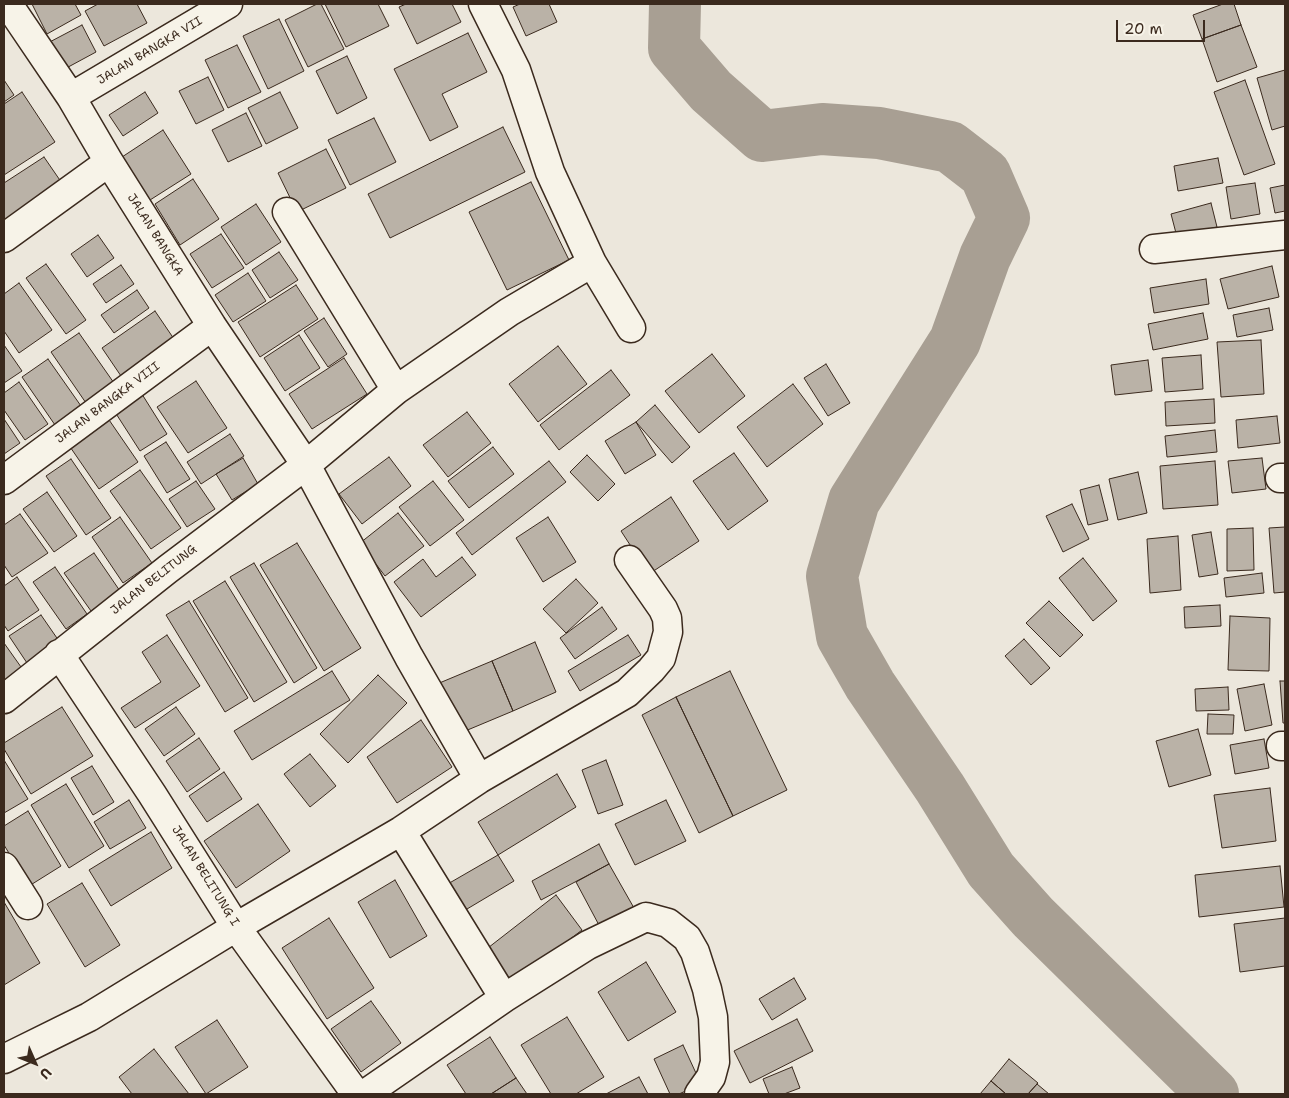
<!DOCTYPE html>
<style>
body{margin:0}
#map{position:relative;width:1289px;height:1098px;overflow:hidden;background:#ece7dc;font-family:"Shantell Sans",sans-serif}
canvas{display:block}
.frame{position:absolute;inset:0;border:5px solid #3b2a1e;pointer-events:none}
.north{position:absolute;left:10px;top:1038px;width:50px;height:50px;-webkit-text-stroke:4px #f7f3e8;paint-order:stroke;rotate:134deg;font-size:14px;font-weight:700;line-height:20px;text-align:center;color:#3b2a1e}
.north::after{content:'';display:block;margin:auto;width:18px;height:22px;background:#3b2a1e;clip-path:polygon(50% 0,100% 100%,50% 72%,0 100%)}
.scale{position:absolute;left:1116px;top:20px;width:89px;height:22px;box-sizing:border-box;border:2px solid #3b2a1e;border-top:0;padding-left:6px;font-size:15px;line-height:18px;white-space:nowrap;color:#3b2a1e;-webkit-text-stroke:4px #f7f3e8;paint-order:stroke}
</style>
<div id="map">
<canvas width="1289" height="1098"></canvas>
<div class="frame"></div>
<div class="north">U</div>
<div class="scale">20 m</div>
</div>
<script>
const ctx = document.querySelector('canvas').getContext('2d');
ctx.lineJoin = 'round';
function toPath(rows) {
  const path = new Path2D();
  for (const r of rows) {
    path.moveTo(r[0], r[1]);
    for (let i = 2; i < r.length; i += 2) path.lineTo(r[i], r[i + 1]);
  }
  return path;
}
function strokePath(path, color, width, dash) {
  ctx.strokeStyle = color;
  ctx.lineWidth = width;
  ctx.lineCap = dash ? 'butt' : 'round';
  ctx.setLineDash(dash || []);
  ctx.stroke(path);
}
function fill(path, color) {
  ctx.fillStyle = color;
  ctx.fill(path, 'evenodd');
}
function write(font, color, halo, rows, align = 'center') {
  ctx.font = font + ' "Shantell Sans",sans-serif';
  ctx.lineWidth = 4.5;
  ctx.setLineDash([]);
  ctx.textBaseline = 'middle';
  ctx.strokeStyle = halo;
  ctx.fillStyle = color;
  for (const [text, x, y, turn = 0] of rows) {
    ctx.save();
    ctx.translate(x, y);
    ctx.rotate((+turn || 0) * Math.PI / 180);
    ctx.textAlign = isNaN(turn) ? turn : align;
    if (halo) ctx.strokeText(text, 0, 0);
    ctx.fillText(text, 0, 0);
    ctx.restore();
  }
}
strokePath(toPath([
 [675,4,674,48,711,91,762,136,822,129,879,133,950,147,985,174,1004,218,985,257,955,341,854,501,832,576,842,636,870,685,940,788,991,870,1033,917,1213,1094]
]), '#a89f93', 52);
const building = toPath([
 [32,4,75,4,81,15,47,34,32,4],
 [98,4,137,4,147,23,104,46,85,11,98,4],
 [317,4,321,4,344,49,308,67,285,20,317,4],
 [325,4,378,4,389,26,346,47,325,4],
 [406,4,452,4,461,22,417,44,399,7,406,4],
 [520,4,549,4,557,22,526,36,513,7,520,4],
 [1223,4,1234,4,1241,25,1202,39,1193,15,1223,4],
 [279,19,304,71,268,89,243,36,279,19],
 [82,25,96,52,59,72,44,45,82,25],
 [1241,25,1257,67,1217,82,1202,39,1241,25],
 [468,33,487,72,442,94,458,127,430,141,394,69,468,33],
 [237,45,261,92,228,108,205,60,237,45],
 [347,56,367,98,337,114,316,71,347,56],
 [1285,70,1285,126,1272,130,1257,78,1285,70],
 [208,77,224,110,196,124,179,91,208,77],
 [4,80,14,95,4,102,4,80],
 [1245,80,1275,164,1244,175,1214,92,1245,80],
 [22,92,55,142,4,175,4,104,22,92],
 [145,92,158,113,123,136,109,115,145,92],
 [280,92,298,128,266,144,248,108,280,92],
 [246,113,262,146,228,162,212,130,246,113],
 [374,118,396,162,350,185,328,140,374,118],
 [503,127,525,172,390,238,368,194,503,127],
 [163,130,191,174,150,200,122,157,163,130],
 [326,149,346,188,297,212,278,173,326,149],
 [44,157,66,189,4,229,4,183,44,157],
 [1218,158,1223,183,1178,191,1174,166,1218,158],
 [193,179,219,219,180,245,155,204,193,179],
 [531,182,569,260,507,290,469,212,531,182],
 [1255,183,1260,214,1231,219,1226,187,1255,183],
 [1285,185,1285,211,1275,213,1270,188,1285,185],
 [1211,203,1217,227,1177,237,1171,214,1211,203],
 [256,204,281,242,246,265,221,227,256,204],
 [221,234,244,268,212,288,190,254,221,234],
 [98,235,114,258,87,277,71,254,98,235],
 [279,252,298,280,270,298,252,270,279,252],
 [46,264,86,320,66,334,26,278,46,264],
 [121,265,134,284,106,303,93,284,121,265],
 [1272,266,1279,297,1228,309,1220,279,1272,266],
 [248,273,266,301,233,322,215,295,248,273],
 [1206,279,1209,304,1154,313,1150,288,1206,279],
 [19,283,52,330,19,353,4,331,4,294,19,283],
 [296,285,318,319,260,357,238,322,296,285],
 [137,290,149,308,114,333,101,315,137,290],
 [1269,308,1273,330,1237,337,1233,315,1269,308],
 [155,311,174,339,121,376,102,348,155,311],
 [1203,313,1208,339,1153,350,1148,324,1203,313],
 [324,318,347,354,328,367,304,331,324,318],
 [79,333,114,383,86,403,51,352,79,333],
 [299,335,320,368,285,391,264,358,299,335],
 [1261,340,1264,394,1221,397,1217,342,1261,340],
 [4,345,22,371,4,383,4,345],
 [558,346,587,384,538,422,509,384,558,346],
 [712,354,745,396,699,433,665,391,712,354],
 [1201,355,1203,389,1165,392,1162,358,1201,355],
 [344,358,367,394,312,429,289,394,344,358],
 [48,359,81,406,55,425,22,377,48,359],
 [1148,360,1152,391,1115,395,1111,365,1148,360],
 [826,364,850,403,828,416,804,378,826,364],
 [611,370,630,395,559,450,540,425,611,370],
 [196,381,227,428,188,453,157,407,196,381],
 [19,382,48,424,25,440,4,410,4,393,19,382],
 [793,384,823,424,767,467,737,427,793,384],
 [140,391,167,434,140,451,113,409,140,391],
 [1214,399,1215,423,1166,426,1165,402,1214,399],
 [655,405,690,447,672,463,636,422,655,405],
 [467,412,491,443,448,477,423,445,467,412],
 [105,414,138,462,99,489,66,441,105,414],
 [1277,416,1280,443,1238,448,1236,420,1277,416],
 [4,419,20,443,4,454,4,419],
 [636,422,656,455,625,474,605,441,636,422],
 [1215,430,1217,452,1167,457,1165,436,1215,430],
 [230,434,244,456,201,484,187,462,230,434],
 [166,442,190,479,167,493,144,456,166,442],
 [493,447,514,474,469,508,448,481,493,447],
 [734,453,768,501,728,530,693,481,734,453],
 [587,455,615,484,598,501,570,472,587,455],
 [389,457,411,486,362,524,339,494,389,457],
 [243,458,258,484,232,500,216,474,243,458],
 [1262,458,1266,489,1232,493,1228,461,1262,458],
 [71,459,111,518,86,535,46,476,71,459],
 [549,461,566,482,472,555,456,533,549,461],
 [1215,461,1218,505,1163,509,1160,466,1215,461],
 [140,470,181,528,151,549,110,491,140,470],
 [1138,472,1147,513,1118,520,1109,479,1138,472],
 [196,481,215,509,187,527,169,499,196,481],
 [433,481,464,520,430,546,399,507,433,481],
 [1099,485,1108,520,1088,525,1080,490,1099,485],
 [47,492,77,536,54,552,23,509,47,492],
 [671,497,699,541,649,574,621,531,671,497],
 [1072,504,1089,539,1063,552,1046,516,1072,504],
 [398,513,424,546,385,576,360,543,398,513],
 [20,514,48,553,12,577,4,565,4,525,20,514],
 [120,517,152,563,123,583,92,537,120,517],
 [548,517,576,562,543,582,516,538,548,517],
 [1285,527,1285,592,1274,593,1269,528,1285,527],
 [1253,528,1254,570,1227,571,1227,529,1253,528],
 [1211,532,1218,574,1199,577,1192,535,1211,532],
 [1178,536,1181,590,1150,593,1147,539,1178,536],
 [297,543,361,648,324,671,260,565,297,543],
 [94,553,120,591,91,611,64,573,94,553],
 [462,557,476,575,421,617,394,582,423,559,436,577,462,557],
 [1083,558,1117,601,1093,621,1059,578,1083,558],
 [254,563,317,668,294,683,230,577,254,563],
 [55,567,87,614,66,629,33,582,55,567],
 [1262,573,1264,593,1226,597,1224,578,1262,573],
 [17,577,39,610,8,631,4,625,4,586,17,577],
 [576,579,598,603,566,633,543,609,576,579],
 [225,581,287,682,254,702,193,601,225,581],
 [189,601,248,698,225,712,166,615,189,601],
 [1049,601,1083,635,1060,657,1026,623,1049,601],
 [1220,605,1221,626,1185,628,1184,607,1220,605],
 [602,607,617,629,575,659,560,638,602,607],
 [41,615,59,641,27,663,9,636,41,615],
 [1230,616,1270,618,1269,671,1228,670,1230,616],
 [167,635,200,686,135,728,121,708,161,682,142,652,167,635],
 [628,635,641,655,580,691,568,671,628,635],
 [1024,639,1050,668,1031,685,1005,656,1024,639],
 [535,642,556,692,513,711,492,661,535,642],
 [4,643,26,674,4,690,4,643],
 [492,661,513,711,458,734,437,684,492,661],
 [332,671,350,700,252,760,234,731,332,671],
 [730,671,787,790,733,816,676,697,730,671],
 [378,675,407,703,348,763,320,734,378,675],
 [1280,681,1285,681,1285,723,1283,723,1280,681],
 [1264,684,1272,725,1245,731,1237,689,1264,684],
 [1228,687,1229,710,1196,711,1195,689,1228,687],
 [676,697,733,816,699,833,642,715,676,697],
 [62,707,93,756,31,794,4,749,4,743,62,707],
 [176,707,195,734,164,756,145,729,176,707],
 [1208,714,1234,715,1233,734,1207,734,1208,714],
 [421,720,452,767,397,803,367,757,421,720],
 [1198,729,1211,775,1169,787,1156,741,1198,729],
 [199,738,220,769,187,792,166,761,199,738],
 [1264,739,1269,768,1235,774,1230,745,1264,739],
 [310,754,336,786,310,807,284,774,310,754],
 [4,760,28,799,4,813,4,760],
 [606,760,623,805,598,814,582,770,606,760],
 [92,766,114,802,93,815,71,778,92,766],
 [224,772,242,799,207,822,189,796,224,772],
 [557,774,576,807,498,855,478,822,557,774],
 [66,784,104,846,69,868,31,805,66,784],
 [1270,788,1276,841,1222,848,1214,795,1270,788],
 [129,800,146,828,110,849,94,822,129,800],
 [666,800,686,841,635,865,615,824,666,800],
 [258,804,290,851,236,888,204,841,258,804],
 [28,811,61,866,29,886,4,845,4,826,28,811],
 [151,832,172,868,111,906,89,870,151,832],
 [599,844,609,864,541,900,532,881,599,844],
 [498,855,514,881,462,912,446,885,498,855],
 [609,864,634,908,600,927,576,882,609,864],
 [1280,866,1284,907,1199,917,1195,875,1280,866],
 [395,880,427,936,390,958,358,902,395,880],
 [82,883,120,945,85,967,47,904,82,883],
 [556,895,582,930,510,985,484,951,556,895],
 [4,902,40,963,4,985,4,902],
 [329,918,374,988,327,1019,282,948,329,918],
 [1285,918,1285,966,1240,972,1234,924,1285,918],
 [646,962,676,1012,628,1041,598,992,646,962],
 [794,978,806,999,772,1020,759,999,794,978],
 [371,1001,401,1043,361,1072,331,1029,371,1001],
 [567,1017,604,1077,576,1094,551,1094,521,1045,567,1017],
 [797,1019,813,1051,750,1083,734,1051,797,1019],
 [217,1020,248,1067,206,1094,175,1047,217,1020],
 [490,1037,516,1078,491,1094,466,1094,447,1065,490,1037],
 [683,1045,701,1084,679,1094,670,1094,654,1059,683,1045],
 [154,1049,189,1094,132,1094,119,1077,154,1049],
 [1009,1059,1038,1083,1028,1094,1006,1094,991,1081,1009,1059],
 [792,1067,800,1088,784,1094,769,1094,763,1079,792,1067],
 [639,1077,648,1094,606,1094,639,1077],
 [516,1078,527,1094,491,1094,516,1078],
 [991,1081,1006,1094,980,1094,991,1081],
 [1037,1084,1049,1094,1028,1094,1037,1084]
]);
fill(building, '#bab2a7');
strokePath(building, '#3b2a1e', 1);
const minor = toPath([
 [8,4,71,97,109,162,212,326,306,465,409,657,479,779],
 [483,4,516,70,550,172,592,263,631,328],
 [71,97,228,4],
 [287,212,396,390],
 [4,238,109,162],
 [1154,249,1285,235],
 [1280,478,1285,478],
 [4,480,212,326],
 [59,654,152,794,236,927,356,1094],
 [4,699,168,569,306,465,396,390,509,312,592,263],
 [1281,746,1285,746],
 [401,831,504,998],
 [4,867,28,905],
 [4,1059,89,1017,236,927,401,831,479,779,627,693,651,670,661,658,668,632,667,618,663,609,629,560],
 [365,1094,504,998,588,945,646,917,668,923,687,938,695,952,707,989,713,1017,715,1062,711,1077,699,1094]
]);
strokePath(minor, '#3b2a1e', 31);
strokePath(minor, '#f7f3e8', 28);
write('12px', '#3b2a1e', '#f7f3e8', [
 ["JALAN BANGKA VII",150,51,-31],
 ["JALAN BANGKA",155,235,58],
 ["JALAN BANGKA VIII",108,403,-37],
 ["JALAN BELITUNG",154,580,-38],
 ["JALAN BELITUNG I",205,876,58]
]);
</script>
